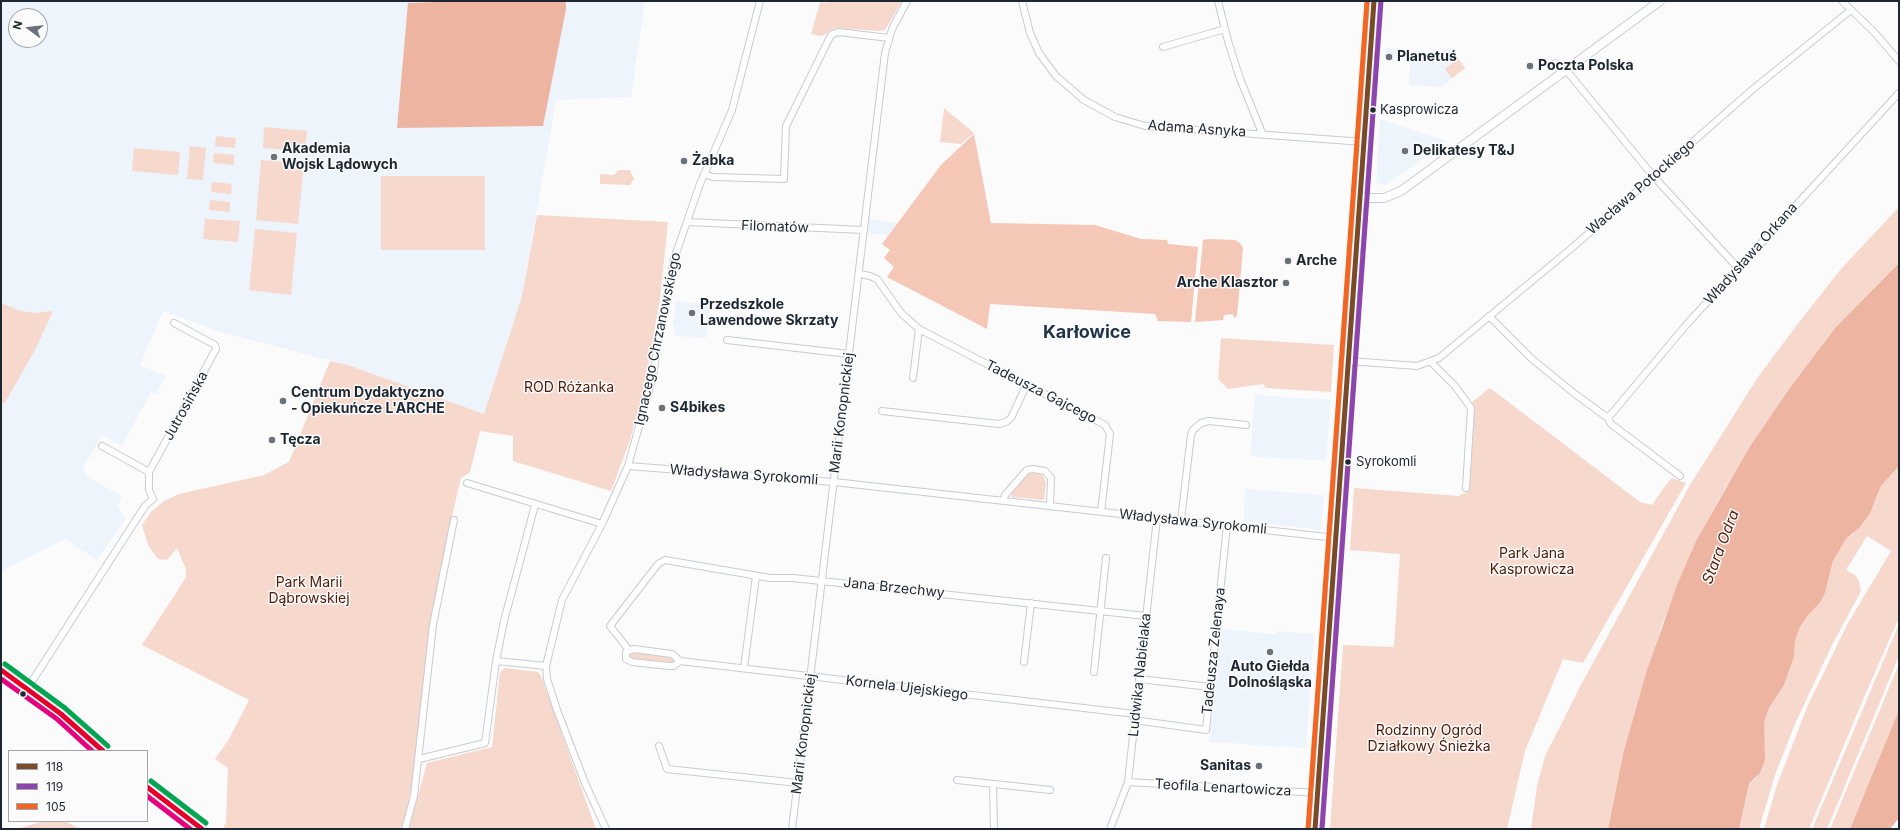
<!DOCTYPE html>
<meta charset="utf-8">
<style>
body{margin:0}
#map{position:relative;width:1900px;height:830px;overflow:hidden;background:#fbfbfb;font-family:Inter,sans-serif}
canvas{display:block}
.frame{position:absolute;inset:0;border:2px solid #1d2731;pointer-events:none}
.legend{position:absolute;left:8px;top:750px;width:140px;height:72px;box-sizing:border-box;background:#fbfbfb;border:1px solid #a2a6aa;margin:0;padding:5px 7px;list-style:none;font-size:12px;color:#1d2731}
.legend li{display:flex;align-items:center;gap:8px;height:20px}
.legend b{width:20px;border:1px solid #a2a6aa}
.north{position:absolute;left:8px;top:8px;width:40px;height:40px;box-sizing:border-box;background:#fbfbfb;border:1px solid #a2a6aa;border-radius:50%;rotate:285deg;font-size:11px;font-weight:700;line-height:16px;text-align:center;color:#1d2731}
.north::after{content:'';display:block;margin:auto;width:14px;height:18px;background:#6b7178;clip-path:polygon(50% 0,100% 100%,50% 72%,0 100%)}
</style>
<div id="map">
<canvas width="1900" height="830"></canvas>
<div class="frame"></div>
<ul class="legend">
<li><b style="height:5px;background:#7a4b2a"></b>118</li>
<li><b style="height:5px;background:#8e44ad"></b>119</li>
<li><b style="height:5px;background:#f26522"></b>105</li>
</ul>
<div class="north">N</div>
</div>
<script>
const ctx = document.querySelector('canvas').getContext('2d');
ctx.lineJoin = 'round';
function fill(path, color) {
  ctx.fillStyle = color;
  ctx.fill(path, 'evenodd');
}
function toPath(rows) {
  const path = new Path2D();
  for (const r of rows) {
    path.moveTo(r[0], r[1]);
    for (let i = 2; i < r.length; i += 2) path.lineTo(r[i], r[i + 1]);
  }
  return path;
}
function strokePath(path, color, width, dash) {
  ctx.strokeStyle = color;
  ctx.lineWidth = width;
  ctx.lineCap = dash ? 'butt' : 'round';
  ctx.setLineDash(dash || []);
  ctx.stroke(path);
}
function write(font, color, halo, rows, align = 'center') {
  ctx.font = font + ' Inter,sans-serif';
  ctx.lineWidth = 3;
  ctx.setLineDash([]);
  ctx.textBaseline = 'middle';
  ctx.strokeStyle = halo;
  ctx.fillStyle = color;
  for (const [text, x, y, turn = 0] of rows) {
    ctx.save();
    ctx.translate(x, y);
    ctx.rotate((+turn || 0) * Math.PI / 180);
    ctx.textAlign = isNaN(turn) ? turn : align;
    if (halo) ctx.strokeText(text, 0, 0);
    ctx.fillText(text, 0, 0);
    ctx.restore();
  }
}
fill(toPath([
 [1,1,645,1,631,97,556,100,522,296,484,414,348,365,220,332,163,311,140,365,166,376,156,394,151,392,122,446,102,435,83,468,89,478,122,496,117,506,126,519,97,560,65,539,5,569,1,575],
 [16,16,40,16,40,40,16,40],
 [1450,47,1466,68,1442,87,1409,85,1410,59,1385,57,1385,48,1448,54],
 [1380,119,1446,141,1385,186,1376,182],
 [869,219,898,223,888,235,867,233],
 [676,301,710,305,707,330,705,330,705,333,707,333,706,338,675,336,673,321],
 [1255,395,1331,400,1326,461,1250,456],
 [1245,489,1324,495,1321,530,1244,521],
 [1221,629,1275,634,1276,631,1314,634,1306,748,1209,742]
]), '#eef4fc');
fill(toPath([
 [828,1,902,1,885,30,880,31,835,28,822,36,811,34,820,2,826,3],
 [1458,59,1465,68,1452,78,1445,69],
 [944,108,974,133,961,144,940,142],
 [264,127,307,131,305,151,263,148],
 [216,136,236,138,235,148,215,146],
 [190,146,206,148,203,180,187,179],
 [134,148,180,152,178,175,132,171],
 [214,153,234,155,234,165,213,163],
 [261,160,304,163,298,224,256,220],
 [618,170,630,170,634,179,630,185,600,184,600,174,614,175],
 [381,176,485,176,485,250,381,250],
 [212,182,232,184,231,194,211,192],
 [210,200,230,202,230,212,209,210],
 [1899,207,1899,263,1835,328,1792,385,1726,487,1697,539,1661,627,1623,754,1608,829,1531,829,1537,786,1545,756,1582,683,1690,485,1758,377,1800,321,1841,269],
 [537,215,668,222,660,299,643,394,629,443,611,491,513,461,513,436,480,431,470,472,461,478,449,528,431,622,411,790,402,829,223,829,226,822,228,768,215,759,229,739,249,700,142,645,176,593,186,577,186,569,177,548,167,560,158,559,148,545,142,525,151,512,164,501,179,494,264,475,289,462,330,361,348,365,484,414,522,296],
 [205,219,240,221,238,242,203,239],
 [255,229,297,233,291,295,249,290],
 [1,303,21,311,34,313,53,311,35,350,4,404,1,402],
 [1221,338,1334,345,1331,392,1266,388,1263,384,1228,389,1218,379],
 [1490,388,1640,502,1652,505,1665,486,1672,478,1686,483,1583,663,1563,659,1525,751,1507,829,1330,829,1343,645,1394,647,1400,554,1350,550,1354,488,1459,496,1469,491,1473,415,1471,403],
 [1899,466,1899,618,1865,695,1809,829,1764,829,1777,785,1808,705,1848,623,1891,551,1867,536,1846,570,1856,576,1859,581,1861,591,1832,645,1795,724,1775,775,1759,829,1739,829,1749,784,1755,780,1764,760,1764,723,1769,708,1784,685,1794,657,1795,641,1800,627,1808,615,1820,603,1825,593,1833,561,1846,539,1853,534,1875,502,1881,486],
 [1033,472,1043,475,1046,483,1044,500,1012,497,1011,493,1028,473],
 [1899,624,1899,656,1827,829,1812,829],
 [631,652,669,655,674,660,674,662,673,664,633,661,629,656],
 [1899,664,1899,710,1871,779,1850,829,1830,829],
 [505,668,538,672,541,676,596,829,409,829,427,763,492,747,500,672],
 [45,821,65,821,80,829,16,829]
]), '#f6d8cd');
fill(toPath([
 [974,134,991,223,1095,225,1141,239,1167,240,1168,244,1198,247,1191,322,1158,321,1155,314,990,304,987,329,887,277,894,267,884,258,890,250,882,244,941,165],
 [1208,239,1235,240,1240,243,1243,248,1237,316,1234,318,1233,314,1224,315,1223,320,1195,322,1203,240]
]), '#f4c7b7');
fill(toPath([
 [465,1,564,1,566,3,566,9,543,126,397,128,408,3],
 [1899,263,1899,466,1881,486,1870,513,1860,527,1846,539,1833,561,1825,593,1820,603,1808,615,1800,627,1795,641,1794,657,1784,685,1769,708,1764,723,1765,760,1760,773,1749,784,1739,829,1608,829,1623,754,1647,670,1677,585,1697,539,1749,448,1792,385,1835,328],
 [1899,710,1899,818,1890,829,1850,829]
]), '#edb5a1');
const minor = toPath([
 [1022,1,1030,33,1039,53,1056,76,1084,100,1115,117,1145,126,1364,142],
 [1218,1,1228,41,1239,76,1262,133],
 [1842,1,1875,33,1899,61],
 [1163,47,1225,29],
 [1555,63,1562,73],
 [1566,70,1654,177,1738,268],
 [704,174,713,177,784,179,786,126,831,35,838,32,889,38],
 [687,222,864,230],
 [859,274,870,276,877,279,901,313,919,329,1105,425,1110,434,1101,512],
 [1489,316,1532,359,1575,394,1608,418,1611,424,1680,476],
 [727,340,849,354],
 [1349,361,1417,366,1439,358,1573,247,1753,89,1851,10],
 [1431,362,1455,386,1471,408,1466,488],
 [913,378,919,329],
 [882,411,999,424,1006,422,1011,418,1027,384],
 [1608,418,1687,324,1899,93],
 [102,446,149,472],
 [628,466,834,482,1336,538],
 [467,483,602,524],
 [1003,501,1005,495,1027,470,1033,469,1045,471,1051,478,1050,506],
 [1181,520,1191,435,1193,430,1201,423,1209,421,1246,425],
 [629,650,610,626,658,564,665,560,770,578,793,578,1146,616],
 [496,661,546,666],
 [680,661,674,666,669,666,632,662,626,659,626,652,634,649,672,654,680,661,1135,714],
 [1024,662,1031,603],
 [744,668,756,576],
 [1094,672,1106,558],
 [1139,679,1210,687],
 [27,689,145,506,153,499,149,490,149,472,216,349,215,345,174,323],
 [1134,720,1206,730,1227,525],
 [659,746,667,769,798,783],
 [419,759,485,743,496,661,504,621,535,505],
 [957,780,1050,790],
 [1128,782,1318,793],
 [993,784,994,829],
 [405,829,414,796,433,625,454,520],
 [606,829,585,783,557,710,547,679,546,666,562,600,602,524,628,466,653,376,662,317,674,259,700,184,732,110,760,1],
 [792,829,885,53,892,29,907,1],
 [1110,829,1128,782,1157,518]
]);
const tertiary = toPath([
 [1360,198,1384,198,1401,191,1660,1],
 [1,670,61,714,103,751],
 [147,787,202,829],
 [1315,829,1374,1]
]);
strokePath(minor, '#c7ccd1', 8);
strokePath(tertiary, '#c7ccd1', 10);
strokePath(minor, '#fefefe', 6);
strokePath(tertiary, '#fefefe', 8);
strokePath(toPath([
 [1315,829,1374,1]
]), '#7a4b2a', 5);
strokePath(toPath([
 [1322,829,1381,1]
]), '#8e44ad', 5);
strokePath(toPath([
 [1308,829,1367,1]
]), '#f26522', 5);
strokePath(toPath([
 [1,670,61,714,103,751],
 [147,787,202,829]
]), '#e4002b', 5);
strokePath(toPath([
 [1,679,57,719,92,751],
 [147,796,190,829]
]), '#e5007d', 5);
strokePath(toPath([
 [5,664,65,708,108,746],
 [151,781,206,823]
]), '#00a651', 5);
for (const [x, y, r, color] of [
 [1389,57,4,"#6b7178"],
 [1530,66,4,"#6b7178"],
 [1373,110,3.5,"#1d2731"],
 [1405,151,4,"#6b7178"],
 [274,157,4,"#6b7178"],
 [684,161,4,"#6b7178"],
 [1288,261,4,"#6b7178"],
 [1286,283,4,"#6b7178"],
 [692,313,4,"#6b7178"],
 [283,401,4,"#6b7178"],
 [662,408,4,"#6b7178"],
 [272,440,4,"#6b7178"],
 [1348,462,3.5,"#1d2731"],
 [1270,652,4,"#6b7178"],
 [23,694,3.5,"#1d2731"],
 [1259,766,4,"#6b7178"]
]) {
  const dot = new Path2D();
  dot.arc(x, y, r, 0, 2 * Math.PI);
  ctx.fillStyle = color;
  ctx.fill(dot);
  strokePath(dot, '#fbfbfb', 1.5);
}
write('13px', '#1d2731', '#fbfbfb', [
 ["Kasprowicza",1380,110],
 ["Syrokomli",1356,462]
], 'left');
write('bold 14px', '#1d2731', '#fbfbfb', [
 ["Planetuś",1397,57],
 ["Poczta Polska",1538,66],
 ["Akademia",282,149],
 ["Wojsk Lądowych",282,165],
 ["Delikatesy T&J",1413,151],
 ["Żabka",692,161],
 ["Arche",1296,261],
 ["Arche Klasztor",1278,283,"right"],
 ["Przedszkole",700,305],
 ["Lawendowe Skrzaty",700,321],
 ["Centrum Dydaktyczno",291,393],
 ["- Opiekuńcze L'ARCHE",291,409],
 ["S4bikes",670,408],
 ["Tęcza",280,440],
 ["Auto Giełda",1270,667,"center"],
 ["Dolnośląska",1270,683,"center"],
 ["Sanitas",1251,766,"right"]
], 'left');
write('14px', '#1d2731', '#fbfbfb', [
 ["Adama Asnyka",1197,129,4],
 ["Wacława Potockiego",1641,187,-41],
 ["Filomatów",775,227,2],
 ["Władysława Orkana",1751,254,-48],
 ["Ignacego Chrzanowskiego",658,339,-78],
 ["Tadeusza Gajcego",1041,392,27],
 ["Jutrosińska",186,406,-61],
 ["Marii Konopnickiej",842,413,-83],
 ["Władysława Syrokomli",744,475,4],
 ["Władysława Syrokomli",1193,522,6],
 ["Jana Brzechwy",894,588,6],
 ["Tadeusza Zelenaya",1214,651,-84],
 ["Ludwika Nabielaka",1140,675,-84],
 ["Kornela Ujejskiego",907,688,7],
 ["Marii Konopnickiej",804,734,-83],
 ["Teofila Lenartowicza",1223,788,3]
]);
write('14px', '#4d1b07', '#fbfbfb', [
 ["ROD Różanka",569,388],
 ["Park Jana",1532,554],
 ["Kasprowicza",1532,570],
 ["Park Marii",309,583],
 ["Dąbrowskiej",309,599],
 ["Rodzinny Ogród",1429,731],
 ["Działkowy Śnieżka",1429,747]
]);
write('italic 15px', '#572411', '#fbfbfb', [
 ["Stara Odra",1721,547,-69]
]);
write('bold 18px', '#1f3348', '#fbfbfb', [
 ["Karłowice",1087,333]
]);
</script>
